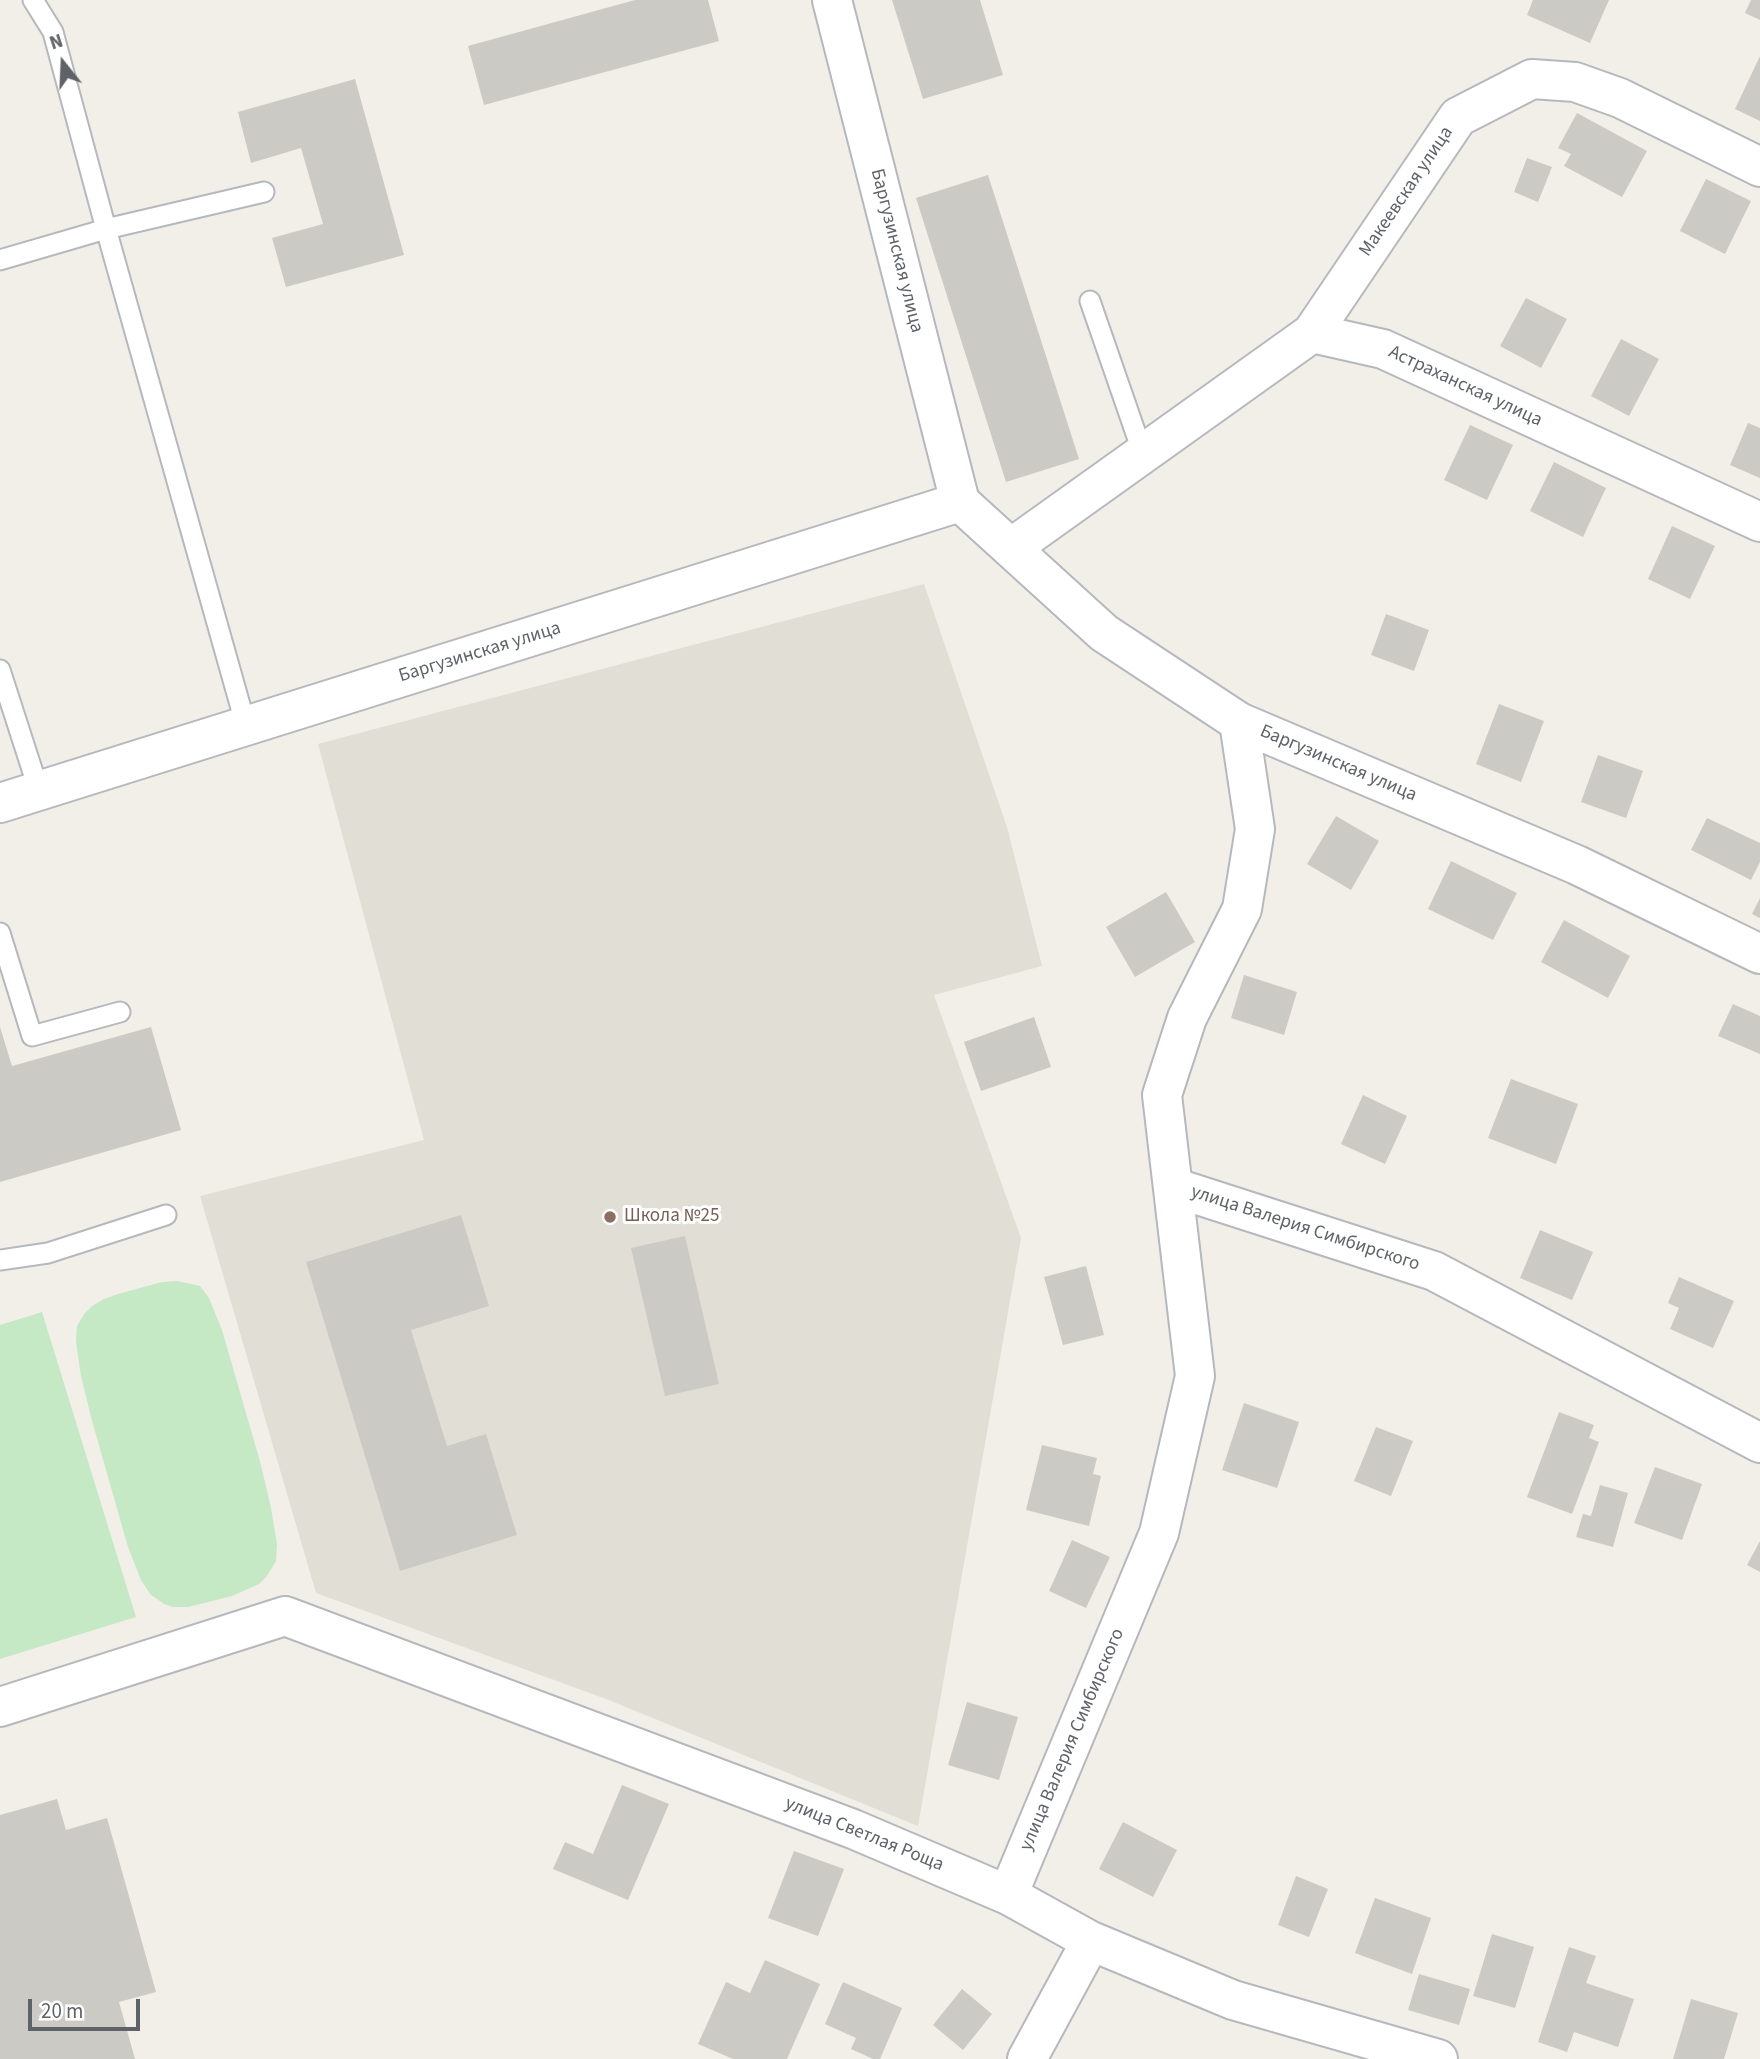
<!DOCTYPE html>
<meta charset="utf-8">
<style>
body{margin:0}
#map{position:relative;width:1760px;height:2059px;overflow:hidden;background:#f1efe8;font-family:"Source Sans 3",sans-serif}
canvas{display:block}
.north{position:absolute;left:28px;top:28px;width:70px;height:70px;-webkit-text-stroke:5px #fff;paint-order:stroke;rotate:342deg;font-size:19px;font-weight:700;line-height:28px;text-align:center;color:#5f6368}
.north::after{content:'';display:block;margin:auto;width:24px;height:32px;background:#5f6368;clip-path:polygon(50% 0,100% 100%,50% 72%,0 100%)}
.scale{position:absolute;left:28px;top:1999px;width:112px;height:32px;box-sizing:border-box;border:4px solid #5f6368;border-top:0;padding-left:9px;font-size:21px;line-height:24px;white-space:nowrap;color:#5f6368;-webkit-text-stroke:5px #fff;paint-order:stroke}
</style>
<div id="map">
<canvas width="1760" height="2059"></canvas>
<div class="north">N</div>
<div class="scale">20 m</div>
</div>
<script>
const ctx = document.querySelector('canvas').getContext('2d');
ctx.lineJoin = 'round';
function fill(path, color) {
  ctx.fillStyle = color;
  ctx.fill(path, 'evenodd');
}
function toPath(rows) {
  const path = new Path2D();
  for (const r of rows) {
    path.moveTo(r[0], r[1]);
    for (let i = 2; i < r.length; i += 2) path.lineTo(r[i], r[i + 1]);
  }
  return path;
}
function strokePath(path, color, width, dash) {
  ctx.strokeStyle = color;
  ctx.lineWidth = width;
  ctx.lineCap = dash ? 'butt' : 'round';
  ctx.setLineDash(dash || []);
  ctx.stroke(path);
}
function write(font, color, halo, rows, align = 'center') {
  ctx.font = font + ' "Source Sans 3",sans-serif';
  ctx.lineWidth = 6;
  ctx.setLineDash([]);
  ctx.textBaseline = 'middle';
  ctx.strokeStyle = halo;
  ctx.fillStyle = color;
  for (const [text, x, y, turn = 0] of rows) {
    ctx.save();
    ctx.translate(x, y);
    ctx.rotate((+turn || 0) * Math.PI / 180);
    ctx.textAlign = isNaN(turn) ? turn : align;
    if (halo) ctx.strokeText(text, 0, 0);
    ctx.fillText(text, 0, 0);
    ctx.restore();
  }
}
fill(toPath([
 [924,584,1007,827,1042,966,934,995,1021,1238,918,1826,606,1699,316,1593,200,1196,424,1140,318,744]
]), '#e1ded6');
fill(toPath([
 [177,1281,200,1286,209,1298,222,1330,261,1465,271,1508,277,1544,276,1561,267,1576,259,1584,232,1596,188,1607,173,1607,164,1604,150,1594,141,1580,128,1547,91,1417,81,1376,76,1342,77,1326,85,1313,92,1306,104,1299,118,1294,162,1282],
 [42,1312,136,1617,0,1659,0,1325]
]), '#c5e8c5');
fill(toPath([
 [635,0,708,0,719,41,484,105,468,46],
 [892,0,980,0,1003,75,923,99],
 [1533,0,1609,0,1590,43,1527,15],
 [1751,0,1760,0,1760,20,1745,13],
 [1760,56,1760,121,1735,109],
 [355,79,404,255,286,287,272,238,323,224,301,148,251,163,238,112],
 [1577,113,1647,151,1622,197,1564,166,1571,154,1558,148],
 [1527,158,1552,167,1538,202,1514,192],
 [988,175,1079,459,1006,482,916,198],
 [1706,179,1751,201,1725,254,1680,231],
 [1526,298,1567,319,1541,368,1500,346],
 [1621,339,1659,359,1629,416,1591,396],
 [1748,423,1760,428,1760,478,1730,465],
 [1470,425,1513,445,1487,500,1444,480],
 [1554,462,1606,488,1583,537,1530,511],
 [1672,526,1715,546,1690,599,1648,579],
 [1386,614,1429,630,1414,671,1371,655],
 [1499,704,1544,721,1521,782,1476,764],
 [1598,755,1643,771,1626,818,1581,802],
 [1336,816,1379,841,1351,890,1307,864],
 [1707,818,1760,843,1760,862,1751,880,1691,850],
 [1451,861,1517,893,1493,940,1428,909],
 [1166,892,1195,942,1135,977,1106,927],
 [1760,898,1760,918,1752,914],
 [1564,920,1630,956,1608,998,1541,962],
 [1244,975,1297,992,1284,1035,1231,1018],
 [1733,1004,1760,1016,1760,1054,1718,1036],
 [1034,1017,1051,1067,981,1091,964,1042],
 [0,1027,12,1066,151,1027,181,1130,0,1182],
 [1511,1079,1578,1104,1556,1164,1488,1138],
 [1363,1095,1407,1116,1385,1164,1341,1144],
 [461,1215,489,1306,411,1330,447,1446,486,1434,517,1535,400,1571,306,1262],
 [1540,1230,1593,1252,1572,1300,1520,1278],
 [685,1236,719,1384,665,1396,631,1248],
 [1086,1266,1104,1335,1063,1345,1044,1277],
 [1679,1277,1734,1301,1713,1348,1670,1329,1679,1308,1668,1303],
 [1244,1403,1299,1422,1277,1488,1222,1470],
 [1559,1412,1594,1425,1589,1438,1599,1442,1572,1514,1527,1497],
 [1376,1427,1413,1441,1391,1496,1354,1481],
 [1042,1445,1097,1458,1093,1474,1101,1476,1089,1526,1026,1510],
 [1655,1467,1702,1484,1682,1540,1634,1523],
 [1600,1485,1628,1493,1613,1547,1576,1537,1583,1514,1591,1516],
 [1072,1540,1110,1557,1086,1608,1049,1591],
 [1760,1541,1760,1572,1747,1565],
 [967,1702,1018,1717,999,1780,948,1765],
 [622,1785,669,1804,628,1900,553,1869,565,1842,593,1854],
 [57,1799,66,1830,107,1818,156,1992,119,2002,135,2059,0,2059,0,1815],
 [1123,1822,1177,1850,1153,1897,1099,1869],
 [794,1851,844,1869,818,1936,768,1918],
 [1296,1876,1328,1889,1309,1937,1278,1925],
 [1375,1898,1431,1918,1412,1974,1355,1953],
 [1492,1934,1534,1947,1515,2008,1473,1996],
 [1569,1947,1596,1956,1586,1983,1634,1999,1618,2047,1574,2032,1567,2052,1538,2042],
 [765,1960,820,1984,787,2059,733,2059,698,2044,726,1982,750,1993],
 [1419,1974,1470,1989,1459,2025,1408,2010],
 [843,1982,902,2008,880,2059,873,2059,851,2049,856,2038,825,2024],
 [962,1989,992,2014,963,2050,933,2025],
 [1691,1999,1738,2013,1724,2059,1673,2059]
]), '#cccac5');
const service = toPath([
 [33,0,53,32,106,229,246,726],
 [0,260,106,229,264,192],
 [1090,301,1143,454],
 [0,670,39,791],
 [0,933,32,1036,120,1012],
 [0,1260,48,1253,166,1215]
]);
const minor = toPath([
 [832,0,960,502],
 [1312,333,1458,117,1532,79,1575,82,1620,98,1760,167],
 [1011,548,1312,333,1383,349,1760,522],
 [1173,1187,1434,1271,1760,1443],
 [0,1707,285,1616,853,1829,1008,1895,1091,1941,1233,2000,1438,2059],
 [1008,1895,1159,1533,1195,1376,1162,1095,1187,1018,1242,909,1255,829,1239,722],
 [1027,2059,1091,1941]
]);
const tertiary = toPath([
 [0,803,960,502,1104,633,1239,722,1577,865,1760,954]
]);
strokePath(service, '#b5b8bc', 23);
strokePath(minor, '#b5b8bc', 42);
strokePath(tertiary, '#b5b8bc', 42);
strokePath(service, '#fff', 19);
strokePath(minor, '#fff', 38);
strokePath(tertiary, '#fff', 38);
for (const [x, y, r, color] of [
 [610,1217,7,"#8d6e63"]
]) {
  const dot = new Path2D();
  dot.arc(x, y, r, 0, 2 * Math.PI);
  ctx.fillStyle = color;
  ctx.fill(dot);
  strokePath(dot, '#fff', 2.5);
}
write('19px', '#5f6368', '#fff', [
 ["Макеевская улица",1407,192,-56],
 ["Баргузинская улица",896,251,76],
 ["Астраханская улица",1465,387,25],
 ["Баргузинская улица",480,653,-17],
 ["Баргузинская улица",1338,764,23],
 ["улица Валерия Симбирского",1305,1229,18],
 ["улица Валерия Симбирского",1073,1740,-67],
 ["улица Светлая Роща",864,1835,22]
]);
write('19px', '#785e54', '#fff', [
 ["Школа №25",624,1217]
], 'left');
</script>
